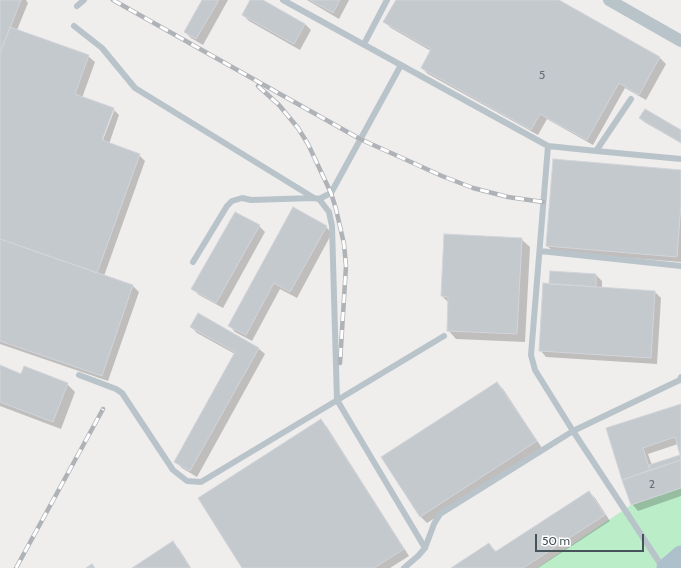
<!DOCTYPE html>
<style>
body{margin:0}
#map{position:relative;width:681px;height:568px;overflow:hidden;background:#f0eded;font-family:Cabin,sans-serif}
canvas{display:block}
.scale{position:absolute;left:535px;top:534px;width:109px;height:18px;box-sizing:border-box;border:2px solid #46535a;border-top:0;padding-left:5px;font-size:12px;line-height:14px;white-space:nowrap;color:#46535a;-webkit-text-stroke:3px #fff;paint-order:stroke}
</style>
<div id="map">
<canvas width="681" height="568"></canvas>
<div class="scale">50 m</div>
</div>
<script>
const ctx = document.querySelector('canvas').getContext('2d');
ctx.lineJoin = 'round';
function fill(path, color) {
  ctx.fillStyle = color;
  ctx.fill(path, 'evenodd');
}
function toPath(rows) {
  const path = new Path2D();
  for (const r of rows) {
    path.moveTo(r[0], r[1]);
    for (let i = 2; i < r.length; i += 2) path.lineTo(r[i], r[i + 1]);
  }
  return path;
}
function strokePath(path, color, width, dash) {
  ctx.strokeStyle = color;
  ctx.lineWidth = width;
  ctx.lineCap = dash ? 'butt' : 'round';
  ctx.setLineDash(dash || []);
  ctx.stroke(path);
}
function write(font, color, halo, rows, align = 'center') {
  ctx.font = font + ' Cabin,sans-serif';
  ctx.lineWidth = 3.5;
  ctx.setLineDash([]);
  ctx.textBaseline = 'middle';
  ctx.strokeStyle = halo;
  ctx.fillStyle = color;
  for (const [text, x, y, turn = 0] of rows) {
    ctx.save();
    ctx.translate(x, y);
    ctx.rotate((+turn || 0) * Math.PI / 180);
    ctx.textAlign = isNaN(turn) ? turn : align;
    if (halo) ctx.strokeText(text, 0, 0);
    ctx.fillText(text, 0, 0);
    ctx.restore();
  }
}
fill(toPath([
 [681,488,681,568,537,568,631,505]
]), '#bcedc9');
fill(toPath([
 [0,0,26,0,28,3,17,30,88,56,95,62,82,98,113,109,119,115,109,144,139,155,145,161,104,276,133,286,139,292,108,381,0,344],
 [111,111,114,111,101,145,99,145],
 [203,0,228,0,203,45,191,38,185,32],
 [251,0,261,0,305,24,311,30,300,50,249,21,243,15],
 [307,0,349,0,339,19],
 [397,0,557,0,660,58,666,64,646,100,625,88,593,145,547,119,538,135,428,74,422,68,431,51,391,28,385,22],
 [640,118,681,131,681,143,644,122],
 [681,171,681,262,554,252,547,246],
 [259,226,265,232,223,308,199,295,193,289],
 [326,227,332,233,297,298,280,289,252,341,235,332,229,325],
 [521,239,530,247,525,342,456,339,448,330,449,303,442,296],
 [551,272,596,275,602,281,602,288,655,292,661,298,657,364,546,357,540,350,550,285],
 [191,327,258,348,265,354,197,477,182,468,176,462,235,354,197,333],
 [0,367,22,375,67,384,75,392,61,429,0,406],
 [497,383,503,389,542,448,427,523,421,517,383,458],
 [681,405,681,454,678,444,648,454,652,465,681,455,681,496,638,511,632,504,607,429],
 [321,420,327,427,409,556,390,568,244,568],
 [589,492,595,498,610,521,538,568,453,568,489,545,497,552],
 [173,543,179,549,191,568,134,568]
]), '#0003');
const building = toPath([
 [0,0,21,0,0,53,0,0],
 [202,0,219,0,196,39,184,32,202,0],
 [250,0,263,0,305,24,294,44,242,15,250,0],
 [310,0,340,0,333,13,310,0],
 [396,0,559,0,660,57,639,95,619,83,587,140,540,114,531,130,421,68,431,49,383,22,396,0],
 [10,27,89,55,75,94,114,108,102,140,140,154,97,273,0,239,0,53,10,27],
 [645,109,681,130,681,143,639,118,645,109],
 [553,159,681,170,681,203,677,257,546,246,553,159],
 [293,207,327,226,290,292,274,283,246,335,228,326,293,207],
 [235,212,260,225,216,303,191,289,235,212],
 [444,234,522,238,517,334,447,331,448,297,441,296,444,234],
 [0,239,133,285,102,376,0,341,0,239],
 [550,271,596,274,596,287,549,284,550,271],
 [543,283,655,291,651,358,539,351,543,283],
 [198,313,259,348,190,471,174,462,235,352,190,327,198,313],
 [0,365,21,374,24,366,68,383,53,422,0,402,0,365],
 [497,382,537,441,420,517,381,457,497,382],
 [681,404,681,458,675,437,643,448,650,470,622,480,606,428,681,404],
 [321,419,404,549,374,568,242,568,198,498,321,419],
 [680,455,681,460,650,470,649,465,680,455],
 [681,460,681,488,631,505,622,480,681,460],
 [589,491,605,515,523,568,451,568,489,543,495,552,589,491],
 [173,541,190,568,132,568,173,541],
 [92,564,95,568,86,568,92,564]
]);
fill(building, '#c4c9cd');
strokePath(building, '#d1d4d9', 1);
strokePath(toPath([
 [283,0,548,146,596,151,631,99],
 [77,6,84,0],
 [74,26,102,48,135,88,314,198,319,199],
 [364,44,387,0],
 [401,65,331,193,319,199,329,212,332,226,337,400,425,548],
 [548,146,531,355,535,370,573,431,663,568],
 [596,151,681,159],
 [540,251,681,266],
 [193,262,227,206,232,201,242,198,251,200,314,198],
 [79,375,116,389,122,393,173,470,187,481,201,482,444,336],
 [404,568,418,556,425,548,434,524,440,514,573,431,680,380,681,377]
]), '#b9c4ca', 6);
strokePath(toPath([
 [609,0,681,41]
]), '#b9c4ca', 12);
strokePath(toPath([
 [666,568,681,555]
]), '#adc0cc', 19);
const rail = toPath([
 [113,0,360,139,442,176,473,188,508,197,543,202],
 [258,86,279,105,298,128,308,144,331,193,336,209,344,244,346,266,340,363],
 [16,568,103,409]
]);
strokePath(rail, '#afb3b7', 4.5);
strokePath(rail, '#fff', 3, [9]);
write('12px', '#667077', null, [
 ["5",542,75],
 ["2",652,484]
]);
</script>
